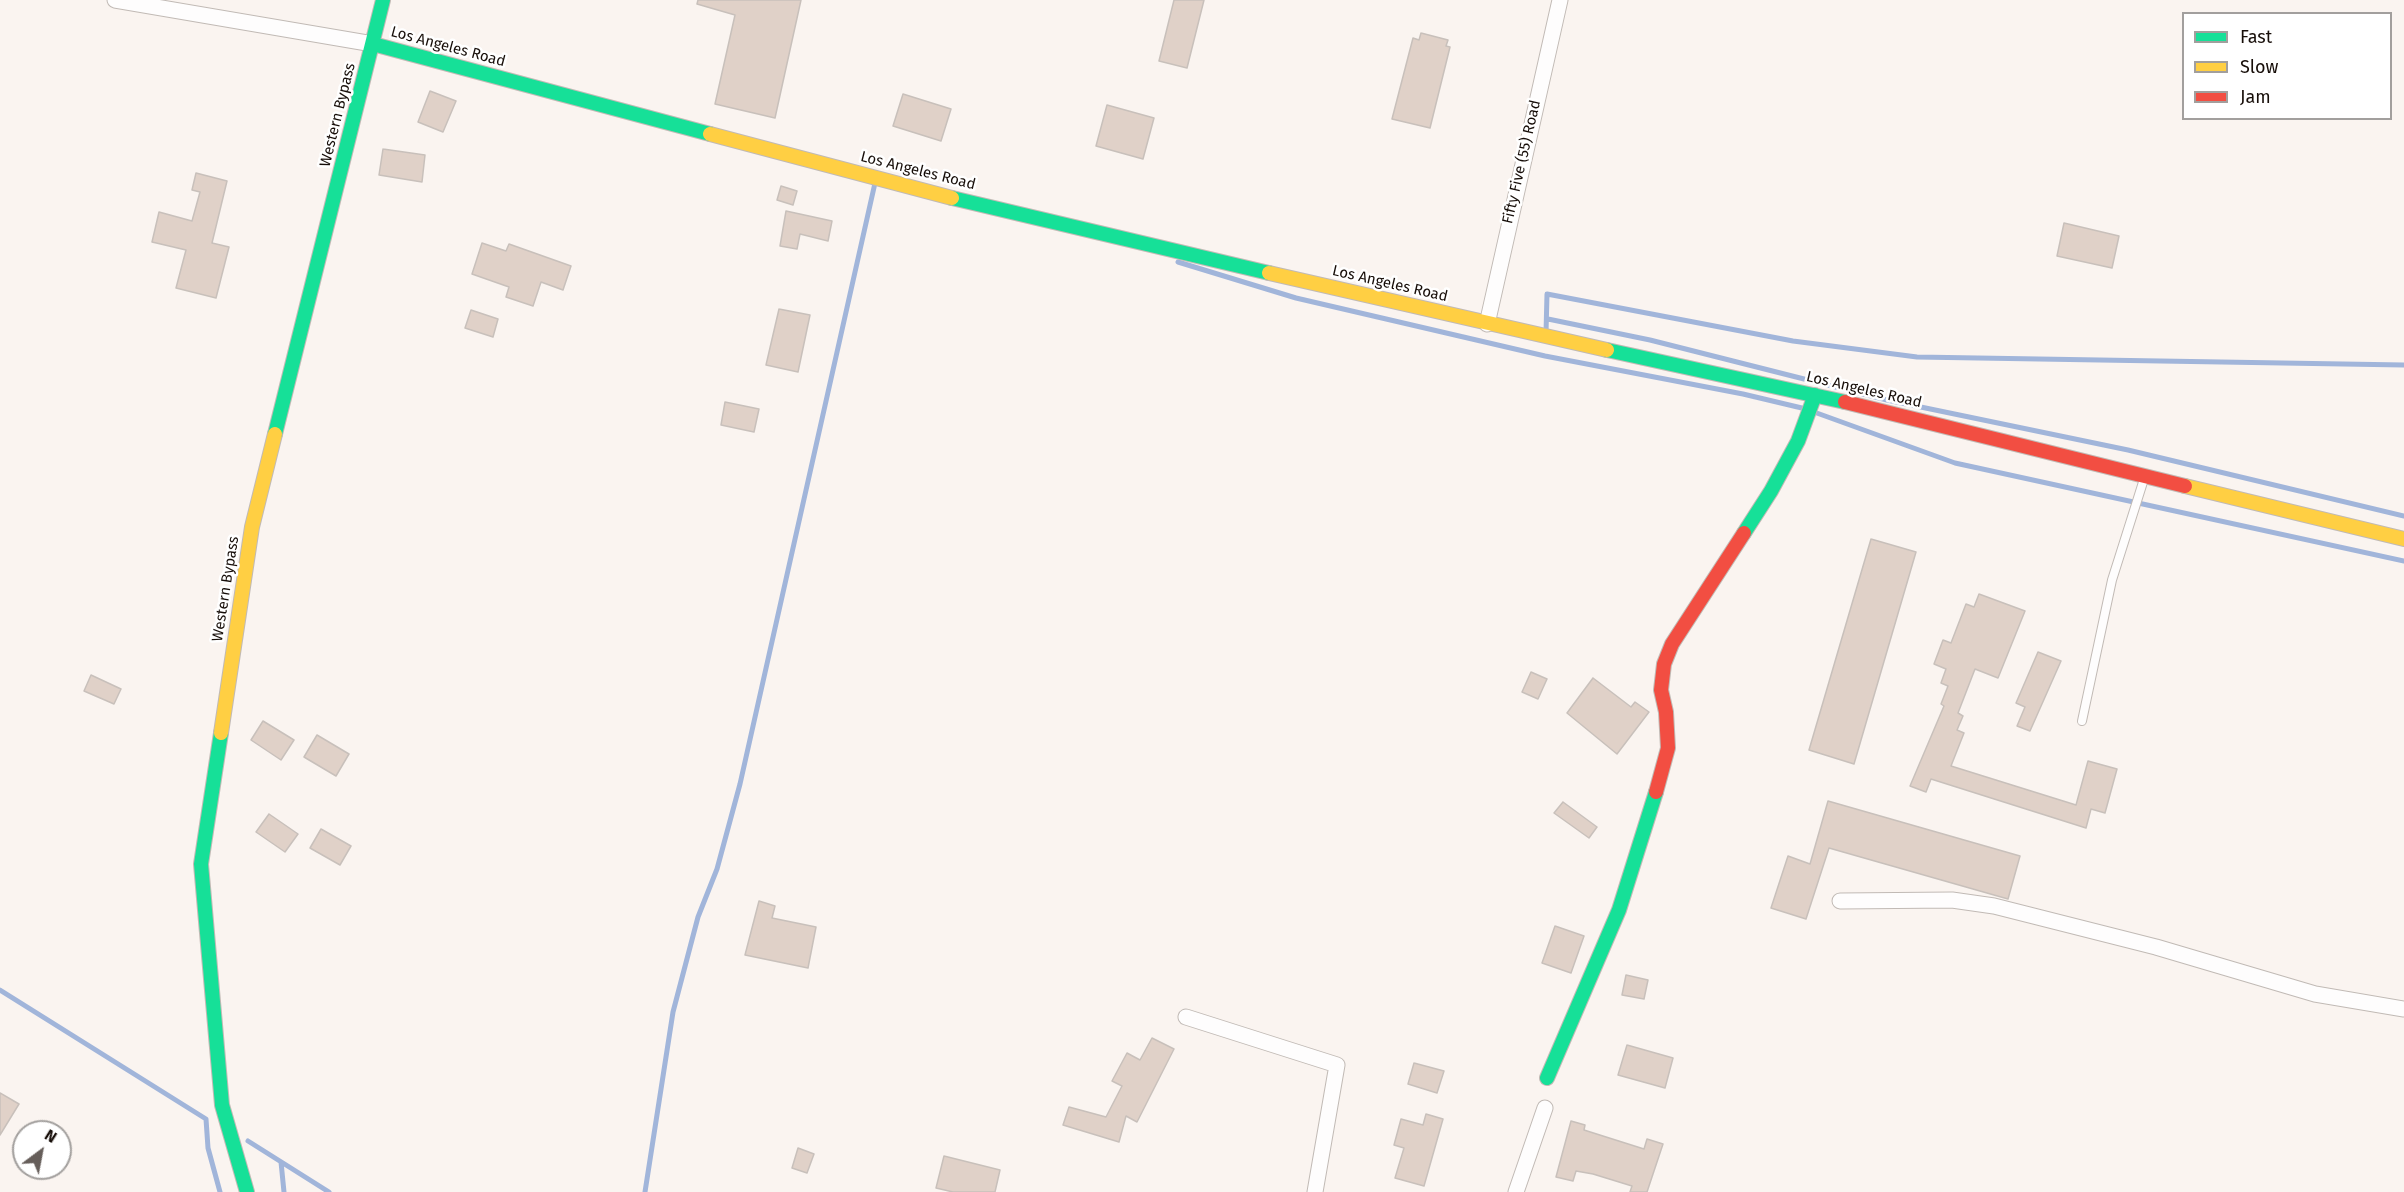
<!DOCTYPE html>
<style>
body{margin:0}
#map{position:relative;width:2404px;height:1192px;overflow:hidden;background:#faf4f0;font-family:"Fira Sans",sans-serif}
canvas{display:block}
.legend{position:absolute;left:2182px;top:12px;width:210px;height:108px;box-sizing:border-box;background:#fff;border:2px solid #a29f9d;margin:0;padding:8px 10px;list-style:none;font-size:18px;color:#170e09}
.legend li{display:flex;align-items:center;gap:12px;height:30px}
.legend b{width:30px;border:2px solid #a29f9d}
.north{position:absolute;left:12px;top:1120px;width:60px;height:60px;box-sizing:border-box;background:#fff;border:2px solid #a29f9d;border-radius:50%;rotate:32deg;font-size:16px;font-weight:700;line-height:24px;text-align:center;color:#170e09}
.north::after{content:'';display:block;margin:auto;width:21px;height:27px;background:#665e5a;clip-path:polygon(50% 0,100% 100%,50% 72%,0 100%)}
</style>
<div id="map">
<canvas width="2404" height="1192"></canvas>
<ul class="legend">
<li><b style="height:8px;background:#16e098"></b>Fast</li>
<li><b style="height:8px;background:#ffcf43"></b>Slow</li>
<li><b style="height:8px;background:#f24e42"></b>Jam</li>
</ul>
<div class="north">N</div>
</div>
<script>
const ctx = document.querySelector('canvas').getContext('2d');
ctx.lineJoin = 'round';
function toPath(rows) {
  const path = new Path2D();
  for (const r of rows) {
    path.moveTo(r[0], r[1]);
    for (let i = 2; i < r.length; i += 2) path.lineTo(r[i], r[i + 1]);
  }
  return path;
}
function strokePath(path, color, width, dash) {
  ctx.strokeStyle = color;
  ctx.lineWidth = width;
  ctx.lineCap = dash ? 'butt' : 'round';
  ctx.setLineDash(dash || []);
  ctx.stroke(path);
}
function fill(path, color) {
  ctx.fillStyle = color;
  ctx.fill(path, 'evenodd');
}
function write(font, color, halo, rows, align = 'center') {
  ctx.font = font + ' "Fira Sans",sans-serif';
  ctx.lineWidth = 5;
  ctx.setLineDash([]);
  ctx.textBaseline = 'middle';
  ctx.strokeStyle = halo;
  ctx.fillStyle = color;
  for (const [text, x, y, turn = 0] of rows) {
    ctx.save();
    ctx.translate(x, y);
    ctx.rotate((+turn || 0) * Math.PI / 180);
    ctx.textAlign = isNaN(turn) ? turn : align;
    if (halo) ctx.strokeText(text, 0, 0);
    ctx.fillText(text, 0, 0);
    ctx.restore();
  }
}
strokePath(toPath([
 [1178,262,1296,298,1545,356,1743,394,1806,409],
 [1548,319,1650,340,1887,400,2128,450,2404,516],
 [1546,333,1547,294,1793,341,1917,357,2404,365],
 [1814,412,1955,463,2404,561],
 [0,990,206,1119,208,1148,220,1192],
 [248,1141,329,1192],
 [281,1162,284,1192],
 [645,1192,673,1012,698,917,717,869,740,784,875,183]
]), '#a1b5da', 5);
const building = toPath([
 [698,0,801,0,775,118,715,104,735,15,697,4,698,0],
 [1174,0,1204,0,1187,68,1159,61,1174,0],
 [1421,33,1448,40,1446,46,1450,47,1430,128,1392,119,1413,38,1419,40,1421,33],
 [430,91,456,101,443,132,418,122,430,91],
 [903,94,951,109,941,141,893,126,903,94],
 [1107,105,1154,118,1143,159,1096,146,1107,105],
 [383,149,425,155,422,182,379,175,383,149],
 [196,173,227,181,212,243,229,247,216,298,176,288,186,250,152,242,159,212,192,221,200,192,192,190,196,173],
 [781,186,797,191,793,205,777,200,781,186],
 [786,211,832,221,828,241,800,234,797,249,780,246,786,211],
 [2064,223,2119,236,2112,268,2057,256,2064,223],
 [482,243,506,251,509,244,571,266,563,290,541,282,533,306,506,297,509,287,472,274,482,243],
 [779,309,810,315,798,372,766,365,779,309],
 [471,310,498,319,493,337,465,328,471,310],
 [725,402,759,409,754,432,721,425,725,402],
 [1871,539,1916,552,1854,764,1809,750,1871,539],
 [1979,594,2025,611,1998,678,1975,669,1958,713,1963,716,1957,730,1964,733,1951,766,2076,805,2088,761,2117,769,2105,813,2091,809,2086,828,1931,779,1926,792,1910,786,1944,706,1941,704,1948,686,1941,683,1946,669,1934,664,1943,640,1951,643,1966,604,1974,607,1979,594],
 [2038,652,2061,661,2030,731,2017,726,2025,707,2016,703,2038,652],
 [1531,672,1547,679,1538,699,1522,692,1531,672],
 [91,675,121,689,114,704,84,691,91,675],
 [1593,678,1631,707,1635,702,1649,712,1617,754,1567,713,1593,678],
 [263,721,294,740,281,760,251,740,263,721],
 [317,735,349,754,336,776,304,757,317,735],
 [1828,801,2020,856,2008,899,1829,848,1806,919,1771,908,1788,856,1810,864,1828,801],
 [1563,802,1597,827,1589,838,1554,813,1563,802],
 [269,814,298,834,285,852,256,832,269,814],
 [321,829,351,846,340,865,310,848,321,829],
 [759,901,775,906,772,918,816,927,808,968,745,955,759,901],
 [1555,926,1584,936,1571,973,1542,963,1555,926],
 [1626,975,1648,980,1644,999,1622,995,1626,975],
 [1152,1038,1174,1049,1137,1122,1126,1116,1119,1142,1063,1125,1069,1107,1106,1117,1122,1086,1112,1081,1127,1053,1140,1060,1152,1038],
 [1627,1045,1673,1058,1665,1088,1618,1075,1627,1045],
 [1414,1063,1444,1071,1437,1093,1408,1084,1414,1063],
 [0,1093,19,1104,0,1135,0,1093],
 [1426,1114,1443,1119,1424,1186,1395,1178,1404,1148,1394,1145,1401,1119,1423,1125,1426,1114],
 [1571,1121,1585,1125,1584,1130,1644,1149,1647,1139,1663,1144,1647,1192,1630,1192,1632,1186,1593,1174,1576,1171,1573,1181,1556,1177,1571,1121],
 [798,1148,814,1154,807,1173,792,1168,798,1148],
 [944,1156,1000,1170,995,1192,953,1192,936,1188,944,1156]
]);
fill(building, '#e0d1c8');
strokePath(building, '#c8c0bb', 1.5);
const lane = toPath([
 [2082,721,2112,580,2144,479]
]);
const street = toPath([
 [115,0,373,44],
 [1487,324,1560,0],
 [1840,901,1952,900,1994,906,2156,947,2315,994,2404,1009],
 [1186,1017,1337,1065,1315,1192],
 [1516,1192,1545,1108]
]);
const fast = toPath([
 [373,44,710,134],
 [952,198,1269,273],
 [1607,350,1845,402],
 [275,434,383,0],
 [1744,533,1771,491,1798,441,1815,395],
 [221,733,201,864,222,1105,247,1192],
 [1547,1078,1619,910,1656,792]
]);
const slow = toPath([
 [710,134,952,198],
 [1269,273,1607,350],
 [2185,486,2404,539],
 [221,733,252,527,275,434]
]);
const jam = toPath([
 [1845,402,2185,486],
 [1656,792,1668,748,1666,712,1661,690,1664,664,1672,644,1744,533]
]);
strokePath(lane, '#c1bab5', 10);
strokePath(street, '#c1bab5', 17);
strokePath(fast, '#c1bab5', 16);
strokePath(slow, '#c1bab5', 16);
strokePath(jam, '#c1bab5', 16);
strokePath(lane, '#fefdfd', 8);
strokePath(street, '#fefdfd', 15);
strokePath(fast, '#16e098', 14);
strokePath(slow, '#ffcf43', 14);
strokePath(jam, '#f24e42', 14);
write('15px', '#170e09', '#fff', [
 ["Los Angeles Road",448,47,15],
 ["Western Bypass",338,115,-76],
 ["Fifty Five (55) Road",1522,162,-77],
 ["Los Angeles Road",918,171,14],
 ["Los Angeles Road",1390,284,13],
 ["Los Angeles Road",1864,390,13],
 ["Western Bypass",226,589,-81]
]);
</script>
